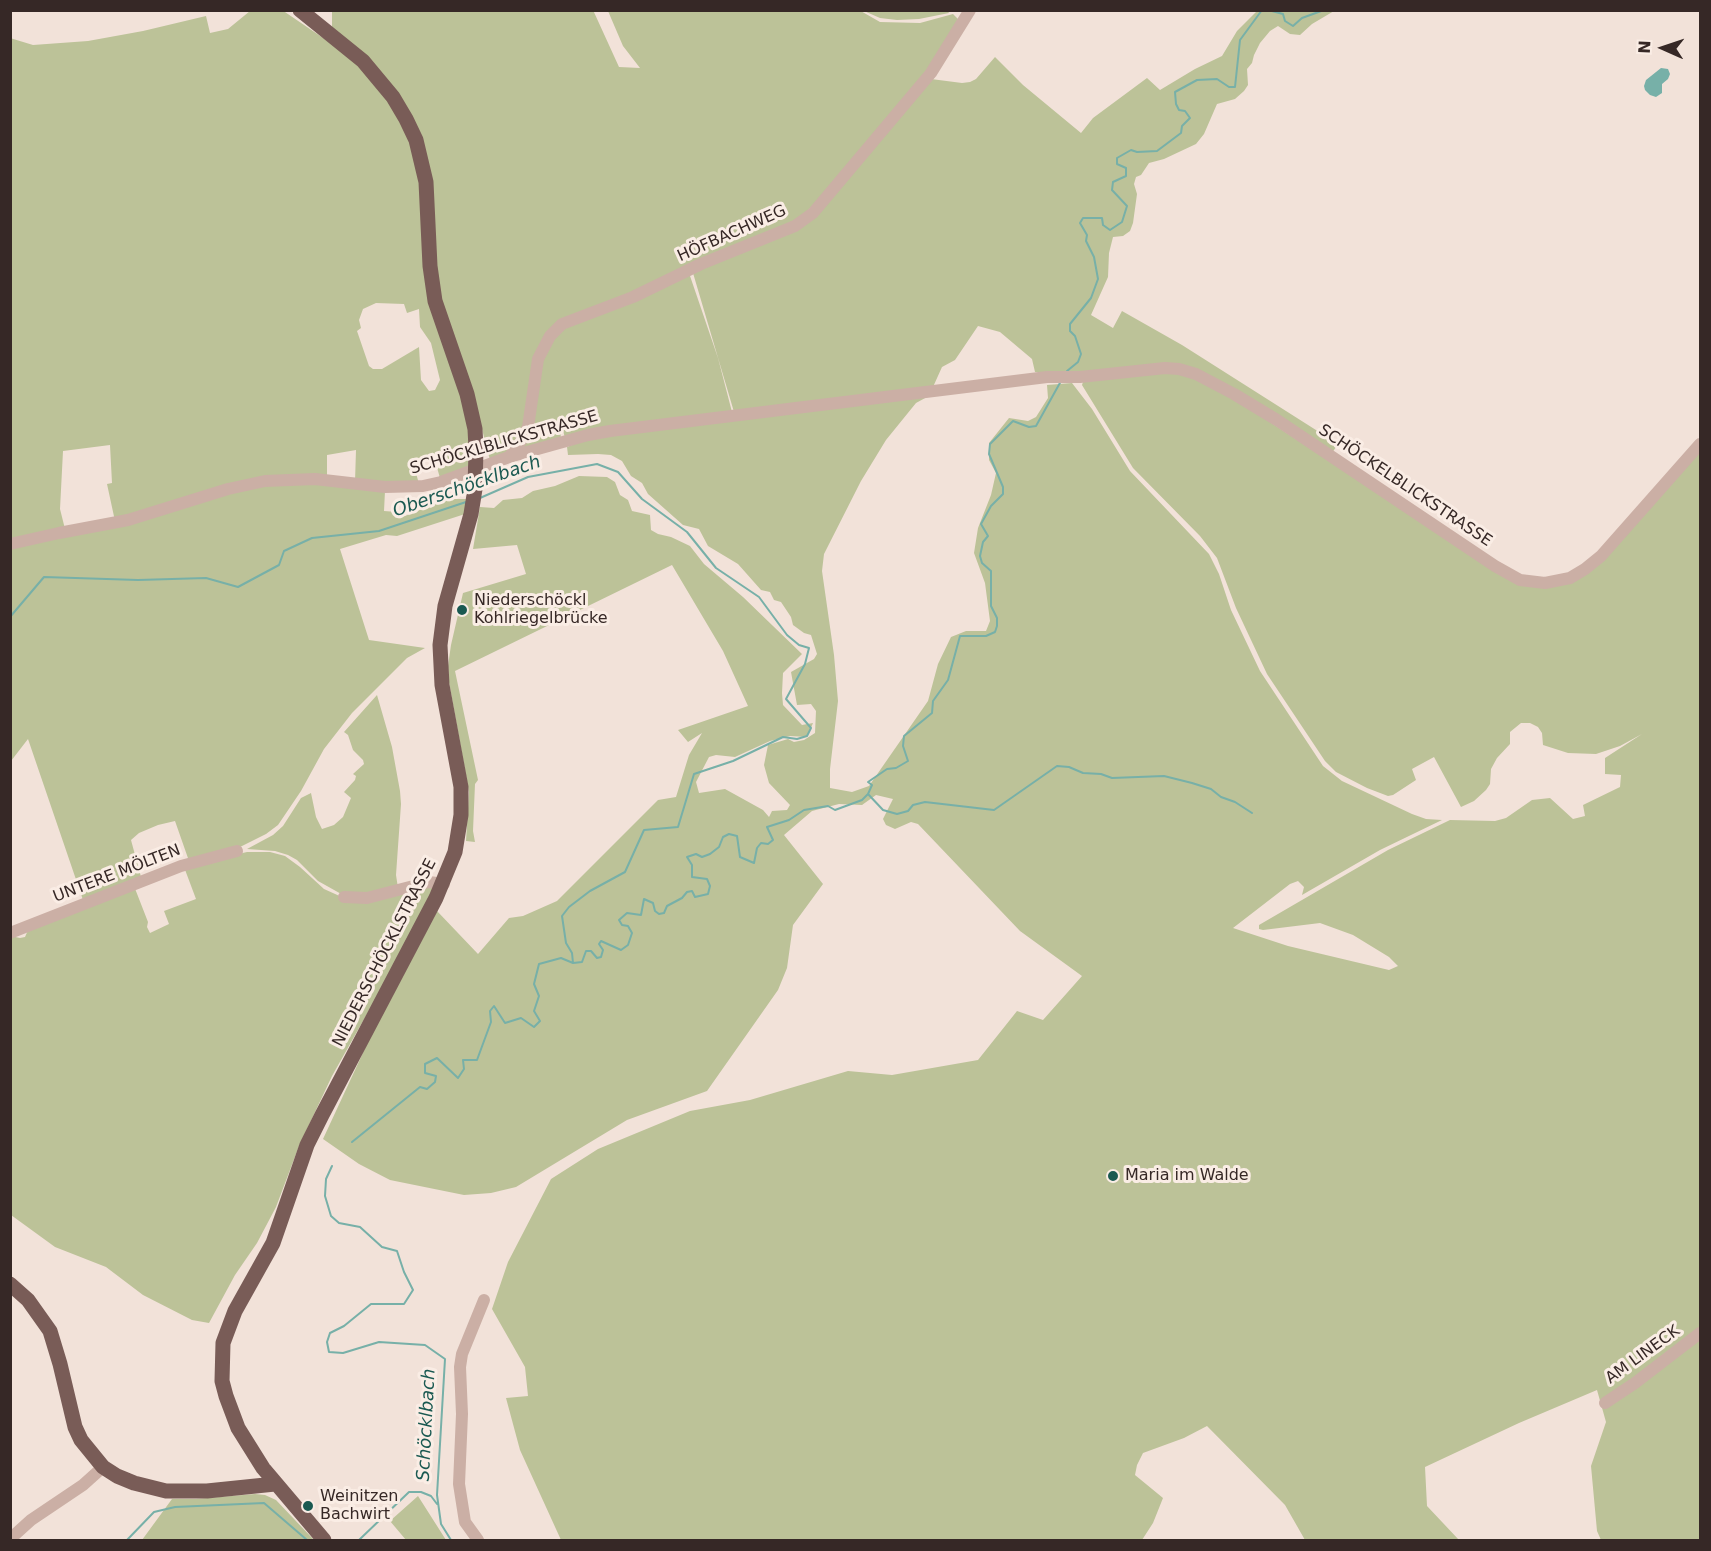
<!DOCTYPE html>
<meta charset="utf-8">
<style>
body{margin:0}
#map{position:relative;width:1711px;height:1551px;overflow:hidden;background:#f2e2d9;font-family:"DejaVu Sans",sans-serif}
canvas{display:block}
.frame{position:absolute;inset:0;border:12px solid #362826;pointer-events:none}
.north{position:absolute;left:1633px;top:18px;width:60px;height:60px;-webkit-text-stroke:4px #faede5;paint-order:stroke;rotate:273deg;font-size:16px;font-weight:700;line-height:24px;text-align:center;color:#362826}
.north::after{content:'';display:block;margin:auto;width:21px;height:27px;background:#362826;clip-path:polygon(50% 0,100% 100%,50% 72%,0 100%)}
</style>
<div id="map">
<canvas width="1711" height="1551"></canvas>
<div class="frame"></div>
<div class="north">N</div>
</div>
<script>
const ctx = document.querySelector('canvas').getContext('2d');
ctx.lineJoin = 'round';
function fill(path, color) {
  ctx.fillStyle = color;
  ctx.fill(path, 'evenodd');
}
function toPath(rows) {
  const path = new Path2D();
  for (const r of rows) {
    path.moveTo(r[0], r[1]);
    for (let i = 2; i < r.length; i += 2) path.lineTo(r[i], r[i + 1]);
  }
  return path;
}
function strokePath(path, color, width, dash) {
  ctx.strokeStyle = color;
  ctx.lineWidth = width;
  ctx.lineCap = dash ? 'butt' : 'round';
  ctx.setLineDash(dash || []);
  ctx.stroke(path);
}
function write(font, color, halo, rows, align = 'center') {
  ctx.font = font + ' "DejaVu Sans",sans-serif';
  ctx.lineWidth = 6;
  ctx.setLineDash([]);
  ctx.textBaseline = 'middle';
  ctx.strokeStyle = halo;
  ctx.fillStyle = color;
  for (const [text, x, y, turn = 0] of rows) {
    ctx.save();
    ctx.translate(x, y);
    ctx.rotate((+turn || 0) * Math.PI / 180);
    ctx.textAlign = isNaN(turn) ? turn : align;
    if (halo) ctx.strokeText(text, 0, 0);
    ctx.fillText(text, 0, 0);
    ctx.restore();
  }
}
fill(toPath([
 [282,10,332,44,332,11,593,10,619,67,640,68,623,46,608,11,859,10,880,22,920,23,953,14,960,21,921,79,831,189,795,222,689,273,718,358,732,412,565,438,559,415,561,439,490,460,476,406,470,428,468,467,440,478,434,457,413,462,419,484,355,482,356,450,327,455,327,478,288,477,115,521,107,484,112,483,110,445,63,451,60,509,65,529,11,541,10,38,33,45,88,41,143,31,206,16,210,33,228,29,250,11],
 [376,303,404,304,407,313,419,309,420,327,431,343,440,380,435,390,429,391,421,380,419,347,382,369,373,369,369,366,357,331,361,328,359,320,363,309],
 [947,10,949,13,919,19,897,20,880,18,864,11],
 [1257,11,1334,11,1312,24,1300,35,1290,34,1278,26,1270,31,1260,43,1254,55,1252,63,1247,69,1248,85,1244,91,1235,99,1217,104,1204,134,1196,144,1164,159,1149,163,1141,175,1136,177,1134,184,1137,194,1133,223,1130,231,1123,236,1113,237,1109,253,1108,277,1091,315,1113,328,1122,311,1182,345,1338,444,1332,453,1203,373,1035,372,1032,359,1000,332,978,326,955,360,942,367,933,387,734,412,693,273,800,228,931,79,962,83,970,82,976,79,995,57,1023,85,1081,133,1093,118,1147,78,1160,90,1195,69,1222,56,1237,31],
 [1141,373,1185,374,1232,397,1504,576,1571,581,1700,450,1700,1540,1601,1540,1597,1531,1591,1466,1606,1422,1597,1390,1519,1423,1425,1467,1427,1506,1459,1540,1305,1540,1285,1505,1207,1426,1184,1438,1143,1453,1137,1465,1135,1475,1163,1498,1153,1523,1142,1540,561,1540,520,1450,506,1398,528,1396,525,1367,492,1309,508,1262,551,1179,598,1149,690,1111,750,1100,848,1071,892,1075,978,1060,1017,1011,1043,1020,1082,976,1020,931,918,824,911,822,895,829,886,825,883,819,893,799,876,795,862,805,839,804,812,811,784,835,823,884,793,925,787,968,778,990,707,1091,627,1120,516,1187,491,1193,464,1195,390,1180,359,1164,323,1139,368,1042,437,911,478,954,509,918,523,916,557,901,658,800,676,797,689,755,702,733,688,742,678,730,748,706,723,651,672,565,455,671,478,780,475,784,473,831,475,842,466,841,469,792,449,682,448,666,451,645,463,593,526,574,517,545,473,549,480,507,494,508,503,500,522,498,533,491,555,486,579,476,607,477,615,482,620,495,628,500,632,511,650,515,651,530,658,534,671,537,690,546,704,564,743,597,802,654,783,673,782,693,783,705,802,725,813,723,807,737,790,736,770,741,735,757,716,755,709,757,696,782,699,793,725,789,763,810,769,817,772,811,787,810,790,805,769,783,764,765,768,745,788,739,794,742,804,740,815,733,816,711,811,704,797,705,791,672,814,659,817,654,811,635,804,633,793,625,791,617,781,602,774,600,770,592,761,590,738,564,708,546,699,529,683,525,648,494,642,483,631,476,622,461,611,455,598,454,568,455,567,447,586,439,927,397,916,403,886,440,861,481,824,554,822,571,834,655,838,701,830,769,830,788,852,792,869,786,928,701,938,664,951,637,966,631,986,631,990,621,985,583,974,553,978,528,991,495,996,473,989,460,989,443,1009,418,1028,421,1036,417,1048,398,1047,385,1072,383,1092,409,1130,471,1209,554,1219,574,1231,610,1260,671,1323,766,1342,781,1412,814,1426,819,1442,820,1380,850,1302,895,1304,887,1298,881,1290,884,1233,928,1288,946,1389,970,1398,966,1389,957,1353,935,1320,923,1263,930,1259,929,1259,925,1388,850,1450,820,1495,821,1506,818,1532,800,1550,798,1573,819,1585,816,1583,805,1620,787,1621,775,1605,774,1605,758,1642,734,1620,746,1596,754,1568,753,1543,745,1542,733,1538,727,1530,723,1521,723,1510,732,1510,744,1497,758,1491,769,1490,784,1486,790,1474,801,1461,807,1434,757,1412,769,1416,780,1393,795,1388,796,1367,788,1336,772,1325,761,1267,674,1236,608,1217,558,1200,536,1133,468,1082,385,1083,382],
 [315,483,385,491,384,511,397,512,405,516,432,505,451,499,466,499,465,514,397,536,386,535,340,549,369,640,425,648,407,658,352,713,324,749,301,791,278,825,266,834,238,848,189,861,175,821,158,825,139,833,131,840,141,877,83,900,28,739,11,761,11,548,265,485],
 [377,695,392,747,400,791,401,804,396,875,398,888,390,891,343,895,318,881,297,860,288,855,275,851,247,849,273,835,283,826,301,798,311,793,316,817,322,829,334,825,343,817,351,798,344,792,355,780,356,776,353,774,364,764,363,760,353,750,348,735,344,732],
 [247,852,270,852,285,856,300,867,324,889,344,898,436,886,390,973,332,1076,299,1146,276,1207,257,1243,235,1275,209,1323,192,1320,143,1295,106,1267,55,1247,11,1215,11,936,20,938,25,937,29,928,134,886,148,922,147,927,150,933,169,924,164,911,196,899,184,867],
 [255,1494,265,1495,276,1500,314,1540,142,1540,172,1499,196,1499],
 [418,1496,446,1540,406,1540,390,1521]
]), '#bcc298');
fill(toPath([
 [1661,68,1668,69,1670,74,1668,79,1662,84,1662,93,1656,97,1650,95,1645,90,1644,86,1646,80]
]), '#77b0a8');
strokePath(toPath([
 [1268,10,1283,14,1285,21,1293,26,1302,18,1324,10],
 [1067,371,1078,362,1081,354,1075,336,1070,331,1070,324,1091,298,1098,279,1094,257,1086,241,1087,235,1080,223,1083,218,1102,218,1103,225,1110,230,1122,222,1127,206,1112,190,1113,182,1126,176,1126,168,1117,164,1117,158,1131,150,1137,152,1157,151,1181,133,1182,126,1190,118,1185,111,1179,110,1176,104,1175,92,1197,80,1217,79,1229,87,1235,87,1240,40,1262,10],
 [480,498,528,477,597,464,618,472,642,499,687,532,716,568,759,597,787,635,799,645,809,648,805,664,786,699,811,728,807,736,797,739,783,737,733,761,694,774,678,827,644,830,625,872,590,891,569,907,562,916,566,943,572,953,573,963],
 [10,617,44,577,138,580,206,578,238,587,279,565,284,551,312,538,379,531,466,502],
 [868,794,883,810,897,814,908,811,913,805,925,802,994,810,1057,766,1069,767,1083,773,1101,774,1112,778,1164,776,1192,783,1211,789,1221,797,1235,802,1252,813],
 [352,1142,420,1087,427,1089,435,1082,436,1076,425,1073,425,1064,437,1058,458,1078,464,1069,463,1060,477,1060,491,1022,490,1011,494,1006,505,1023,521,1018,534,1027,540,1021,534,1011,539,996,534,984,539,964,561,958,573,963,582,962,586,951,591,951,597,958,601,957,603,950,599,944,601,941,621,950,628,945,632,933,628,926,622,925,619,920,627,913,641,915,644,899,653,903,655,911,659,914,664,913,667,906,682,898,687,892,692,891,695,897,708,894,710,886,707,879,692,877,692,865,687,857,696,854,702,857,710,854,719,847,723,837,729,834,737,836,740,857,754,863,757,848,761,843,768,844,773,840,767,827,789,820,804,810,828,806,835,810,862,800,868,794,872,785,868,782,887,769,896,768,908,761,903,746,904,736,932,713,933,701,948,680,960,636,986,636,995,632,997,626,997,618,991,606,991,571,982,563,980,556,983,542,988,536,981,524,991,506,1003,494,1003,487,989,454,990,444,1013,421,1029,427,1036,426,1061,381],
 [332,1166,326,1179,325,1196,331,1216,339,1223,360,1227,382,1247,397,1251,404,1272,413,1290,404,1304,371,1304,344,1326,330,1333,327,1342,329,1352,343,1353,379,1342,425,1345,445,1359,437,1495,441,1524,451,1540],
 [127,1540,154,1512,175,1507,264,1503,307,1540],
 [359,1540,409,1492,421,1492,431,1496,437,1504]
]), '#77b0a8', 2);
strokePath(toPath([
 [509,457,521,441,528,427,538,359,550,336,562,324,633,297,701,264,795,226,813,213,931,73,970,10],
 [10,544,59,533,128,520,228,489,265,481,315,479,385,487,423,486,441,482,509,457,588,435,610,431,1047,377,1080,377,1165,368,1179,369,1196,374,1234,394,1277,420,1495,566,1520,580,1545,583,1570,578,1585,569,1601,556,1700,444],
 [344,897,367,898,429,882,444,884],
 [10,933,181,866,237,851],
 [1605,1403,1635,1383,1700,1333],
 [10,1539,31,1520,83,1485,103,1467],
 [478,1540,465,1522,459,1484,462,1414,460,1367,462,1354,484,1300]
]), '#cbafa5', 12);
strokePath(toPath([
 [300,10,363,61,393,97,406,119,416,140,426,182,430,266,435,301,467,394,475,429,476,448,475,489,471,514,445,606,440,645,442,685,461,787,461,815,455,852,436,898,322,1115,307,1145,273,1243,235,1311,223,1343,222,1381,226,1396,238,1428,263,1468,324,1540],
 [10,1284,28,1300,50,1331,60,1364,75,1427,81,1440,103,1467,117,1476,134,1483,166,1491,207,1491,275,1484]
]), '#795c57', 15);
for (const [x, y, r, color] of [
 [462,610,6,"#1a5951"],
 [1113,1176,6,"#1a5951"],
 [308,1506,6,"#1a5951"]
]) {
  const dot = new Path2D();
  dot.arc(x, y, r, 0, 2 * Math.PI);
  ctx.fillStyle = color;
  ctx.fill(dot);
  strokePath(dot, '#faede5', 2);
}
write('16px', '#362826', '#faede5', [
 ["HÖFBACHWEG",732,234,-24],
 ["SCHÖCKLBLICKSTRASSE",504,443,-16],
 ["SCHÖCKELBLICKSTRASSE",1405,486,34],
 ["UNTERE MÖLTEN",117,874,-21],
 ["NIEDERSCHÖCKLSTRASSE",385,953,-63],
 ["AM LINECK",1643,1355,-36]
]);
write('16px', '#362826', '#faede5', [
 ["Niederschöckl",474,601],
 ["Kohlriegelbrücke",474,619],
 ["Maria im Walde",1125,1176],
 ["Weinitzen",320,1497],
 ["Bachwirt",320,1515]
], 'left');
write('italic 18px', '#1a5951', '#faede5', [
 ["Oberschöcklbach",467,487,-19],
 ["Schöcklbach",427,1425,-87]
]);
</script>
